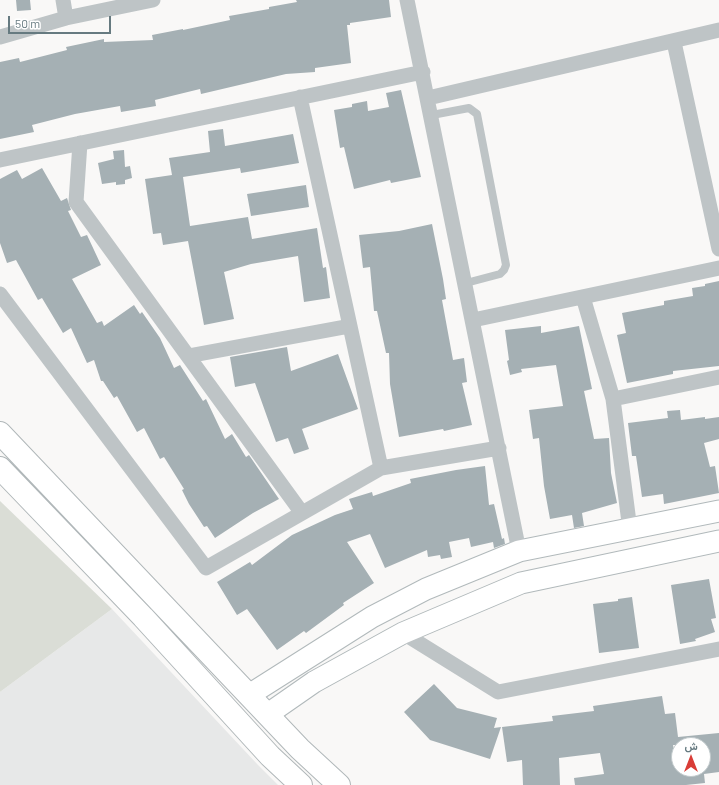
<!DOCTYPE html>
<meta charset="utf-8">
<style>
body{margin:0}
#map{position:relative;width:719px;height:785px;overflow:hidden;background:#f9f8f7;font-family:Barlow,Vazirmatn,sans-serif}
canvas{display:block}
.north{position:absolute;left:671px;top:737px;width:40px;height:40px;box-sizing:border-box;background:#fff;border:1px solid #c2cacc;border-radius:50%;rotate:0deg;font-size:11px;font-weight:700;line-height:16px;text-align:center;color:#667a80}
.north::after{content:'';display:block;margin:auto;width:14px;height:18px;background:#d93d37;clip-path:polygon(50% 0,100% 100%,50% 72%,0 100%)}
.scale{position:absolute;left:8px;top:16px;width:103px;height:18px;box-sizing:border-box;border:2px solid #667a80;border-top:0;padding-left:5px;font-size:12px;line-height:14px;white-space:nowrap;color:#667a80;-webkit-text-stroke:3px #fff;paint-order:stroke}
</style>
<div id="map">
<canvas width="719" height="785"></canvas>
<div class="north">ش</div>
<div class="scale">50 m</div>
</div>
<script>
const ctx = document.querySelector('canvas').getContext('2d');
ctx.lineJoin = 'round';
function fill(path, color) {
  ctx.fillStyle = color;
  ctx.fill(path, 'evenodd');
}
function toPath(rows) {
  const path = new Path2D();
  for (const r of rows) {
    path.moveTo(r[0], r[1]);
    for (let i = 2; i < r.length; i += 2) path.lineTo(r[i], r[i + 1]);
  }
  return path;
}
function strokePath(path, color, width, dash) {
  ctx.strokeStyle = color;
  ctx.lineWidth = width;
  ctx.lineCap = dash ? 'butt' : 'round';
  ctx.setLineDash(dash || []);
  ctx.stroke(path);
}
fill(toPath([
 [112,609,258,765,278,785,0,785,0,692]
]), '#e7e8e8');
fill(toPath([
 [0,501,112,609,0,692]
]), '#daddd6');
fill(toPath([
 [16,0,30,0,31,10,17,11],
 [296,0,389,0,391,17,350,23,350,25,347,25,351,63,315,68,315,72,286,74,201,94,200,89,155,100,156,106,121,112,120,106,75,114,32,125,34,132,0,139,0,62,19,58,20,62,67,50,66,47,104,39,104,42,153,40,152,35,183,29,183,30,230,20,229,16,269,9,269,7,297,2],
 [401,90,421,177,391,183,390,180,354,189,344,147,340,148,334,110,352,107,352,104,367,101,368,111,389,107,386,93],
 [223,129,225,146,293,134,299,163,241,173,240,168,183,177,190,226,248,217,252,239,317,228,323,268,326,267,330,298,304,302,298,256,251,264,224,272,234,319,204,325,188,241,163,245,161,233,153,234,145,179,172,175,169,158,210,152,208,131],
 [124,150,125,167,130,166,132,178,125,180,125,184,116,185,116,182,102,184,98,163,114,159,113,151],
 [42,168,61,201,67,198,71,210,68,211,81,237,87,235,101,265,72,279,97,323,102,321,104,326,134,305,140,314,142,312,160,338,174,368,180,365,203,401,206,399,225,439,232,434,246,457,249,455,279,499,253,513,215,538,207,526,204,527,189,504,182,490,184,489,164,457,160,459,144,428,137,432,117,396,114,398,103,381,101,381,94,360,87,363,71,328,63,333,42,298,38,300,16,260,7,263,0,243,0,179,17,170,22,179],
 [306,185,309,207,251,216,247,194],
 [432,224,443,279,446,299,442,300,453,360,464,358,467,382,462,383,472,425,444,431,443,429,399,437,390,384,389,353,386,353,377,311,374,311,370,267,363,268,359,235,399,231],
 [719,281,719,366,673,371,673,374,627,383,617,335,626,333,622,313,664,305,664,301,693,296,692,288,705,286,705,284],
 [541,326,541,333,579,326,592,389,584,391,594,439,609,438,611,473,617,503,582,513,584,526,574,528,572,515,550,519,544,486,539,438,533,439,529,410,563,406,556,365,521,369,522,372,510,375,507,361,509,360,505,330],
 [287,347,291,371,338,354,358,409,302,429,309,449,294,454,288,438,276,442,255,383,235,387,230,357],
 [680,410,681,420,705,417,705,419,719,417,719,439,704,443,710,467,715,466,719,493,664,504,663,494,642,497,636,456,632,456,628,423,668,418,667,411],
 [485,466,489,505,494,504,502,539,504,538,505,544,494,548,493,542,471,547,469,538,449,542,452,557,441,559,440,555,428,557,427,550,385,568,370,534,347,542,374,583,343,603,344,605,306,633,304,631,277,650,247,609,237,615,217,582,250,562,252,565,292,535,335,515,353,509,349,499,372,492,373,496,411,483,410,479,456,470],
 [709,579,716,618,711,619,715,632,695,639,696,641,680,644,671,585],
 [632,597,639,648,599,653,593,604,618,601,618,599],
 [434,684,457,708,497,718,494,728,501,727,490,759,430,740,404,712],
 [662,696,665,714,675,713,678,737,719,733,719,772,704,774,705,783,686,785,575,785,574,778,604,774,600,753,559,758,560,785,523,785,522,760,507,762,502,727,553,721,552,716,594,711,593,706],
 [673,745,703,745,703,769,678,769]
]), '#a5b0b4');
const secondary = toPath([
 [249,695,372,617,426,589,519,551,719,511],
 [268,714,314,682,403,633,521,583,719,541]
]);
const primary = toPath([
 [0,433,300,749,339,785],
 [0,468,143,617,270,756,301,785]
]);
strokePath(secondary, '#b1b9bb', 23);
strokePath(primary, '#b0b7b9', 24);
strokePath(toPath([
 [432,115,469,108,477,114,506,265,504,270,500,274,466,283]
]), '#bec4c6', 8);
strokePath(toPath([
 [63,0,66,18],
 [407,0,519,551],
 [0,37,66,18,153,0],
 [674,42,719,249],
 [300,97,381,468],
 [428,98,719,30],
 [80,143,76,202,302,513],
 [0,160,423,72],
 [0,294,206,568,381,468,499,448],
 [583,297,613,399,630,530],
 [473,320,719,268],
 [188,356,350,326],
 [613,399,719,377],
 [403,633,498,692,719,649]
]), '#bec4c6', 15);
strokePath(secondary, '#fff', 21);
strokePath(primary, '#fff', 22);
</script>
